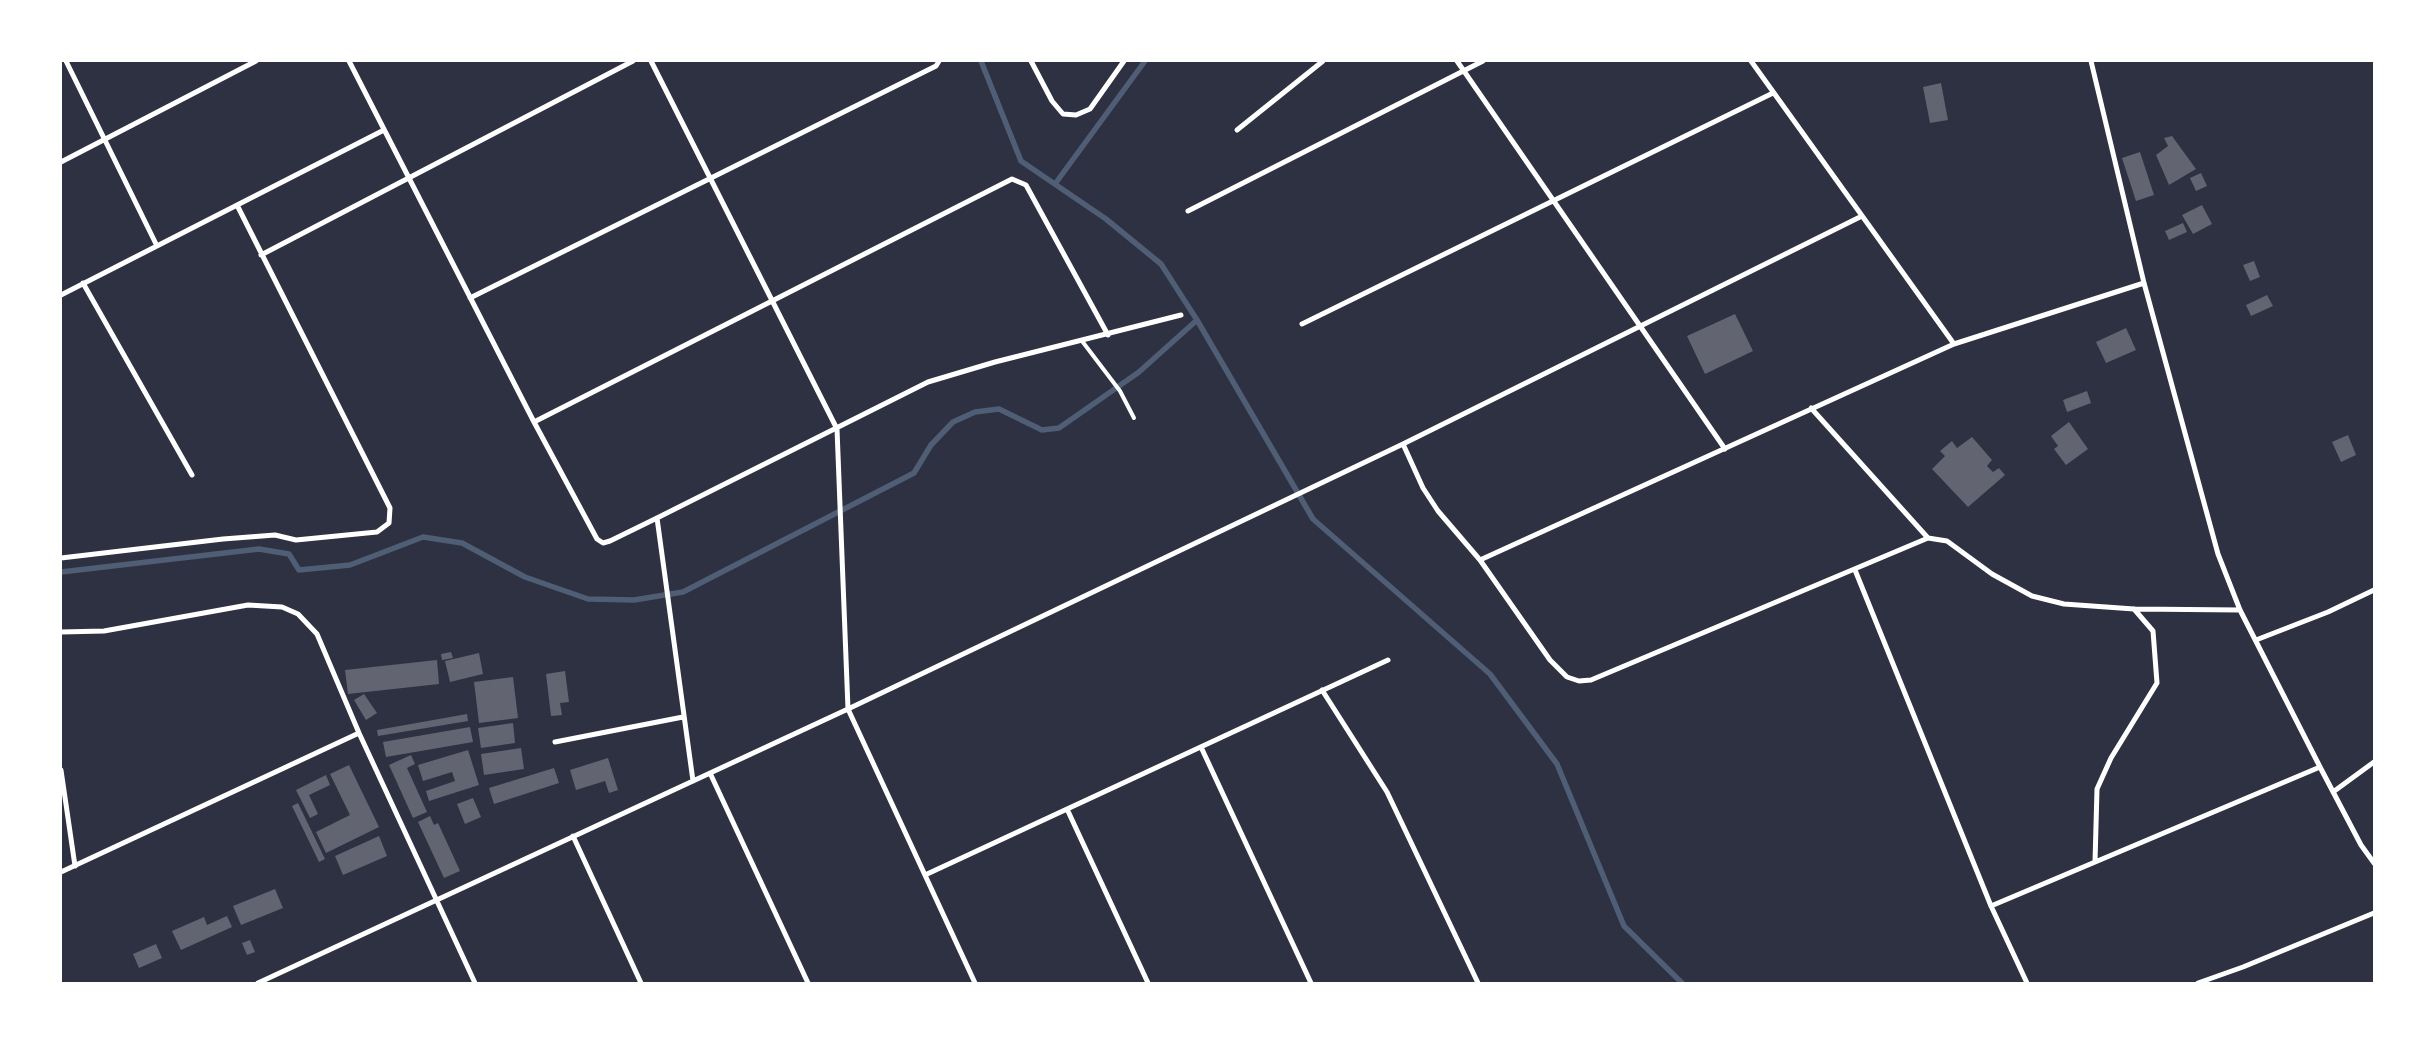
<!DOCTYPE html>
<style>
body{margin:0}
#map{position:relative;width:2435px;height:1044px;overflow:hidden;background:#2d3142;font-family:"PT Sans Narrow",sans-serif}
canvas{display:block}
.frame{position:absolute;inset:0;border:62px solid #fff;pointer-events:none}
</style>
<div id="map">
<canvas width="2435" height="1044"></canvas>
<div class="frame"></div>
</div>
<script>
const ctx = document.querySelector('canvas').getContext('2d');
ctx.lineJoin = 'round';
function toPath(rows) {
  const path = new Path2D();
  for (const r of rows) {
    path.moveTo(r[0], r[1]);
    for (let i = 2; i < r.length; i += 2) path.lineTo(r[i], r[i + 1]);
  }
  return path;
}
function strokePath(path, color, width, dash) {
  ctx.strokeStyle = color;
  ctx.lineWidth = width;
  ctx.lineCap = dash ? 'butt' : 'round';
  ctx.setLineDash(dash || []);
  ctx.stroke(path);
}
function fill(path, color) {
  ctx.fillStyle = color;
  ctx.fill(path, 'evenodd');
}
strokePath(toPath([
 [981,61,1021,161,1106,219,1161,264,1197,320,1313,519,1490,674,1557,764,1624,926,1682,983],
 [1055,184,1145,61],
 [61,572,259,549,289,554,299,570,350,565,423,537,462,543,525,577,588,599,634,600,683,592,914,473,931,445,953,422,975,412,999,409,1042,430,1059,428,1139,372,1197,320]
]), '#4f5d75', 5.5);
fill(toPath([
 [1941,83,1948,120,1930,123,1923,87],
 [2172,136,2196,169,2169,185,2156,155,2168,146,2164,138],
 [2140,152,2154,195,2136,201,2122,158],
 [2201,173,2207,186,2196,191,2190,178],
 [2202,205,2212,224,2193,234,2182,215],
 [2183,223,2187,232,2169,240,2165,231],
 [2254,261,2260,277,2250,281,2243,265],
 [2267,295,2273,306,2251,316,2246,305],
 [1735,314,1753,351,1705,374,1687,336],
 [2126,328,2136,350,2106,363,2096,342],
 [2087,391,2091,403,2067,412,2063,400],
 [2069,422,2088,449,2066,465,2054,449,2058,446,2051,436],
 [2348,435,2356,455,2341,462,2332,442],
 [1972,437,1992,460,1987,466,1993,472,1999,468,2005,475,1968,507,1932,469,1945,456,1940,451,1952,441,1957,448],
 [451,652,453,658,442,660,441,654],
 [479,653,483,674,450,682,445,661],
 [437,660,439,684,348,694,345,670],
 [565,671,569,702,560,703,562,715,551,716,546,674],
 [513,677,518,718,479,723,474,682],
 [364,694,377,713,366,720,354,700],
 [467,714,468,721,378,736,377,730],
 [513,723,515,743,481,748,478,728],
 [470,727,473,742,386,757,383,742],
 [521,748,524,769,484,775,481,754],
 [468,750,479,785,429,801,426,791,455,781,452,772,423,781,418,765],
 [411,755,415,764,407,768,427,812,413,818,389,765],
 [608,758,618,790,609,793,605,781,576,790,570,770],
 [349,765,379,827,326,853,316,832,350,815,330,774],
 [554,768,559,783,494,804,489,788],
 [326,775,330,785,309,795,318,814,310,818,296,790],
 [473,798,481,817,465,824,457,804],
 [298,803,325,859,319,862,292,806],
 [430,816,434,825,438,823,460,871,444,878,418,822],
 [379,836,387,856,343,875,335,856],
 [275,889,283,908,241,925,233,906],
 [227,916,232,927,181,950,172,931,204,917,207,925],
 [250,940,255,952,247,955,242,943],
 [156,944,162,958,139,968,133,954]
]), '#626471');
strokePath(toPath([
 [1082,341,1120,391,1134,418]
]), '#fff', 4);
strokePath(toPath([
 [66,61,157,246],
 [349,61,534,422,597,539,603,543,610,541,657,518,928,382,995,362,1181,315],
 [651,61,837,429,848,709,975,983],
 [1031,61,1052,101,1063,114,1076,115,1090,109,1124,61],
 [1457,61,1725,449],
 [1751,61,1954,344],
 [2091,61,2144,283,2218,554,2240,610,2320,767,2361,845,2374,863],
 [1237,130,1323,61],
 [61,162,256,61],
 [1188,211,1483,61],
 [261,255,633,61],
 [83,283,192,475],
 [61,295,384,130],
 [470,298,936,66,939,61],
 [1302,324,1773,93],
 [1811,408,1928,538],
 [534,422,1012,179,1026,185,1108,335],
 [1403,444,1423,488,1438,511,1480,560,1550,660,1567,677,1579,681,1591,680,1928,538,1947,541,1992,574,2032,596,2064,604,2134,609,2240,610],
 [657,518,693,781],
 [61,558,223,539,275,535,296,540,377,532,389,523,390,508,237,205],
 [1480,560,1954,344,2144,283],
 [1855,570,1991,906,2027,983],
 [61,632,104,631,248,605,282,607,298,614,317,634,359,733,475,983],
 [2256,640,2328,612,2374,590],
 [1322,690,1387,792,1478,983],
 [555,742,683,717],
 [1201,747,1311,983],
 [61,770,75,866],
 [710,773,808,983],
 [2333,792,2374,762],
 [1067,809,1148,983],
 [573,836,641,983],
 [2095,862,2097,789,2111,758,2157,683,2153,631,2134,609],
 [61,872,359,733],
 [925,875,1388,660],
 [1991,906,2320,767],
 [258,983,848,709,1403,444,1862,216],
 [2198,983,2243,967,2374,913]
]), '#fff', 5);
</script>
